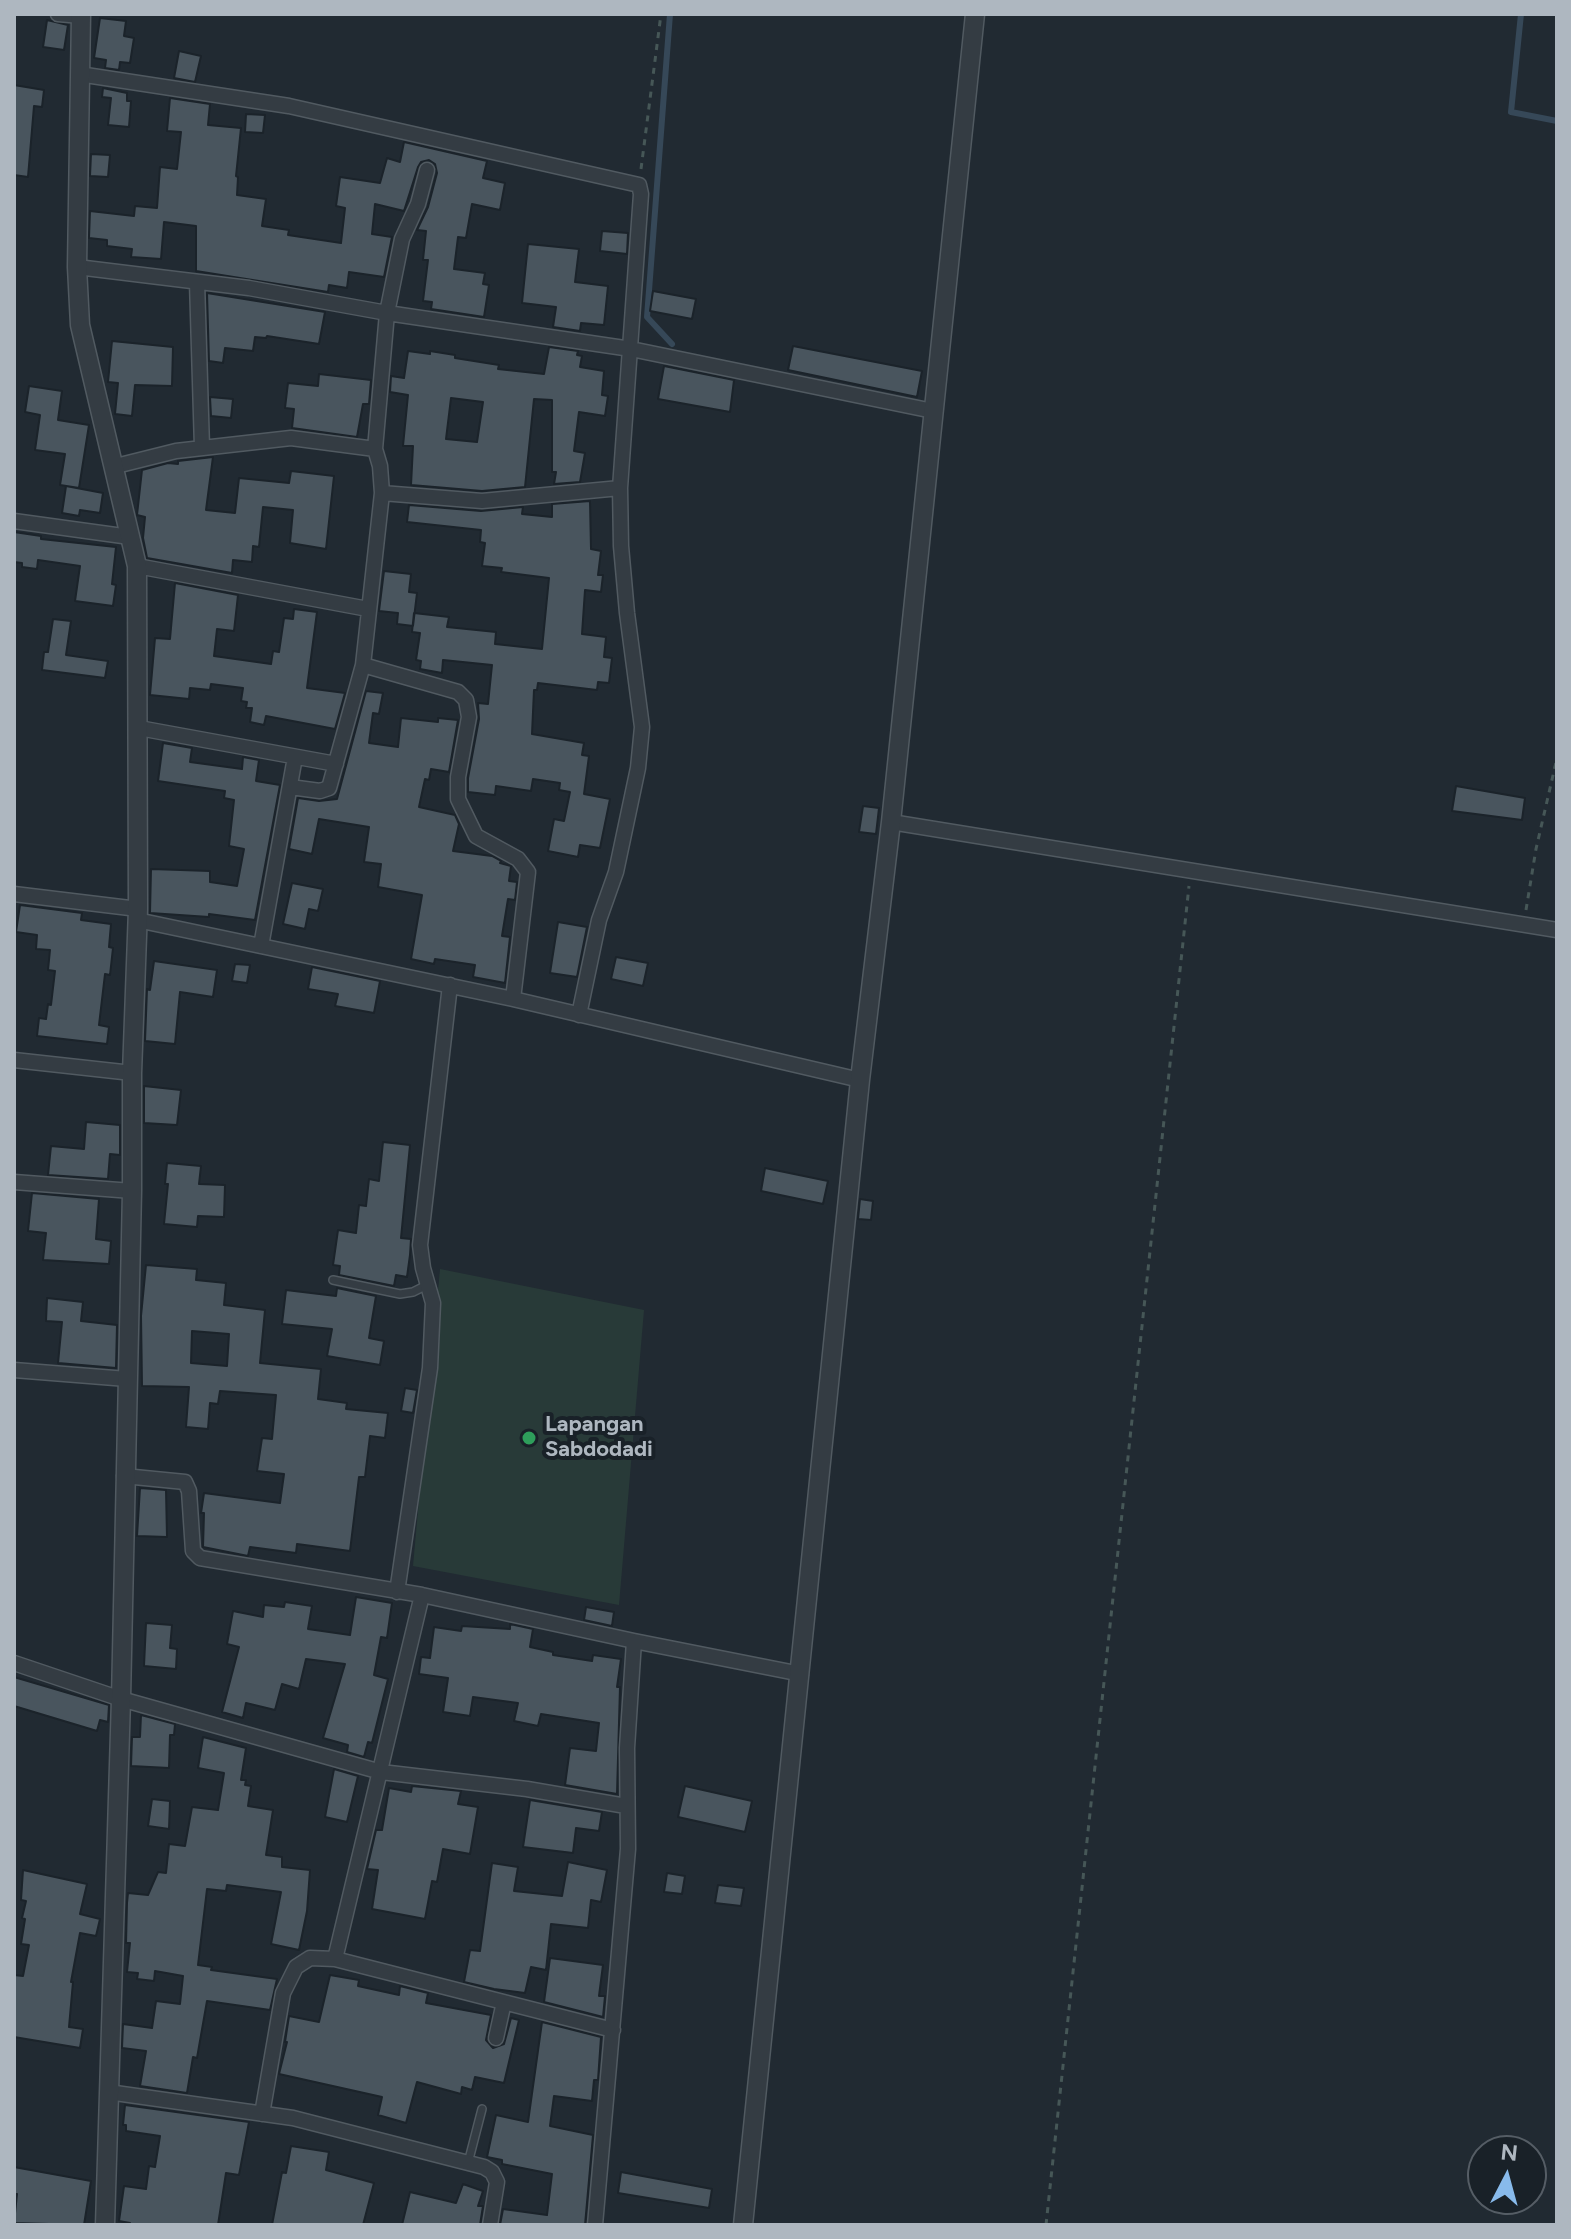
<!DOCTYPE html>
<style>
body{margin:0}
#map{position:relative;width:1571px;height:2239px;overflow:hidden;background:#212a32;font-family:Figtree,sans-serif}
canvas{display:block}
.frame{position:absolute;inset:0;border:16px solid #aeb7c0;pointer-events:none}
.north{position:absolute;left:1467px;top:2135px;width:80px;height:80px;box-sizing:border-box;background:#192128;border:2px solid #555d65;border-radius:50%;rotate:6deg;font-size:22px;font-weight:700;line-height:32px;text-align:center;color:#aeb7c0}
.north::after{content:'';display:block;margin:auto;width:28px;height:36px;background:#88baeb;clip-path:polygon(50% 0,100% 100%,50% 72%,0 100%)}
</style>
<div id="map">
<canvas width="1571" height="2239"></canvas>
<div class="frame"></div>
<div class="north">N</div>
</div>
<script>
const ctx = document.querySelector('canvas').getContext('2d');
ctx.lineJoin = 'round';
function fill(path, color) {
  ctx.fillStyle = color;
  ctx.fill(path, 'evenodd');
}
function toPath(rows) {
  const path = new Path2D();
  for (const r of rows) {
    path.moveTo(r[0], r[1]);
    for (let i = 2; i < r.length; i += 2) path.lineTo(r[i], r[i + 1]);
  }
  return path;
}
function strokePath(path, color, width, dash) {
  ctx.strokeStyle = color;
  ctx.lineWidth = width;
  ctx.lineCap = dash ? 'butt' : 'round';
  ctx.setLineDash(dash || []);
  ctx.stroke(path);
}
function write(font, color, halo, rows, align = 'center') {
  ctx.font = font + ' Figtree,sans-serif';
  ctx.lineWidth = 8;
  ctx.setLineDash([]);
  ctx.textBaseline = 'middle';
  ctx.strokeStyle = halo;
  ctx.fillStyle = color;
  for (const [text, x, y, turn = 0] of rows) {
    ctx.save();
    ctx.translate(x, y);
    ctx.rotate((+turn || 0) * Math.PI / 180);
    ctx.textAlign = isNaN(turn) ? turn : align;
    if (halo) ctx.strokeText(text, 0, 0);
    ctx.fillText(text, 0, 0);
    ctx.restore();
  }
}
fill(toPath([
 [440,1269,644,1310,619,1605,413,1566]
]), '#283a38');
strokePath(toPath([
 [670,14,647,317,672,344],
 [1521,14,1511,112,1557,121]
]), '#364858', 6);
const building = toPath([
 [100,18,126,21,124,36,134,38,130,63,120,62,119,70,105,68,106,60,94,58,100,18],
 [47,20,68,25,64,50,43,47,47,20],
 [179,51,201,56,195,82,174,78,179,51],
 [14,85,44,90,42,107,34,106,28,177,14,175,14,85],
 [103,88,127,93,127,101,131,101,129,127,108,125,111,98,102,97,103,88],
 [170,98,210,104,208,125,241,128,236,176,238,177,237,195,266,199,262,226,289,230,288,235,341,243,345,208,336,206,340,177,380,183,387,158,400,162,404,142,487,161,483,178,505,183,500,210,472,204,466,238,458,237,454,269,485,273,483,284,489,285,484,317,431,309,432,302,423,301,428,260,423,260,426,231,417,230,428,207,437,173,435,164,429,160,421,162,418,167,404,211,375,204,372,234,392,237,384,277,349,272,347,288,329,285,328,292,196,271,196,226,164,222,161,259,131,257,132,249,107,246,107,240,89,238,90,211,134,216,135,206,157,208,160,167,177,169,181,132,167,131,170,98],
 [246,114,265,115,263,133,245,132,246,114],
 [91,154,110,155,108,177,90,176,91,154],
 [602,231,628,233,627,254,600,251,602,231],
 [528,244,579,249,575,282,608,286,604,325,581,323,580,331,553,327,556,307,522,303,528,244],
 [653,291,696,299,692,319,650,311,653,291],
 [207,293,325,312,319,344,267,336,266,338,255,337,253,351,225,348,223,363,209,361,207,293],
 [112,341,173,347,172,386,135,385,132,416,115,414,118,383,108,382,112,341],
 [793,346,922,371,917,397,788,370,793,346],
 [549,347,578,351,577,355,582,356,580,367,604,371,602,395,608,396,605,416,579,412,574,451,585,453,580,482,554,484,556,472,552,472,552,400,534,399,525,487,482,491,411,485,413,446,403,446,408,395,390,392,391,376,404,378,408,351,430,354,430,351,455,355,455,358,499,365,498,369,544,374,549,347],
 [451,398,483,402,477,442,446,439,451,398],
 [664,366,734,380,730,412,658,399,664,366],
 [319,374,371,380,369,404,363,404,357,437,292,428,294,409,285,408,288,383,318,386,319,374],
 [29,386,62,391,58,420,89,425,79,488,60,485,65,454,35,450,40,415,25,412,29,386],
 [210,397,233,399,231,418,211,416,210,397],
 [213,457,206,510,235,513,239,478,289,483,291,471,334,476,326,549,290,543,293,510,263,507,259,547,253,546,252,562,233,560,232,573,147,558,143,538,145,517,137,515,142,470,168,463,178,464,178,461,213,457],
 [66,486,103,493,100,513,80,510,79,516,62,513,66,486],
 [590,501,591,549,601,551,598,575,603,575,601,592,585,590,582,634,606,637,604,657,612,658,609,683,598,682,597,690,538,683,537,690,534,690,532,734,584,743,582,755,589,756,584,794,610,799,600,848,580,845,578,857,548,851,554,819,564,821,570,792,559,790,560,783,533,779,531,791,496,786,495,795,468,792,468,778,479,719,478,703,488,704,492,665,443,660,442,673,420,669,421,661,416,660,420,633,412,632,414,613,449,617,447,627,496,632,495,644,542,649,549,578,501,572,502,568,482,566,485,543,480,542,481,530,407,522,409,505,481,511,523,507,522,514,552,517,552,504,590,501],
 [14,532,41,536,41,539,116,547,112,584,116,585,113,606,75,601,80,566,38,560,37,569,22,567,22,563,14,562,14,532],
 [384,571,411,574,409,592,417,593,413,626,397,624,398,613,379,611,384,571],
 [175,583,238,595,234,631,217,629,214,656,271,664,273,651,279,652,284,618,293,619,294,609,317,612,307,688,345,693,335,729,266,716,264,725,250,722,252,708,246,708,247,702,241,701,243,688,211,684,210,690,190,688,189,699,150,695,155,638,170,639,175,583],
 [53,619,71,621,66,655,108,661,105,678,42,670,44,652,48,652,53,619],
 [366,691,383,693,379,714,373,713,369,743,398,747,401,718,438,722,438,718,458,720,449,772,431,769,429,780,425,779,419,807,455,815,459,824,453,851,492,856,501,861,500,863,511,866,509,881,517,882,515,900,508,899,502,936,510,937,505,983,473,977,475,965,435,959,434,964,411,959,422,895,378,887,381,864,364,862,369,827,319,819,312,854,289,849,298,798,319,801,337,799,366,691],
 [163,743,192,748,190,762,242,769,243,757,259,760,256,781,280,785,255,920,209,914,209,917,150,913,151,869,210,871,210,882,237,886,244,849,229,846,234,800,224,798,225,791,158,781,163,743],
 [1456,786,1525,798,1522,820,1452,811,1456,786],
 [863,806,879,808,876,834,859,832,863,806],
 [292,883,323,889,318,911,309,909,305,929,283,924,292,883],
 [20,905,82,913,81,920,111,924,109,947,113,948,110,975,105,974,99,1025,109,1027,107,1044,37,1036,39,1018,46,1019,48,1004,51,1005,55,971,48,970,50,950,36,949,37,935,16,932,20,905],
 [558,922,587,927,577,977,550,973,558,922],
 [616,957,648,963,643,986,611,979,616,957],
 [154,961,217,970,213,997,180,992,175,1044,145,1041,147,989,150,990,154,961],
 [235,964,250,965,247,983,232,981,235,964],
 [312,967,380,981,374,1013,335,1006,338,994,308,989,312,967],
 [144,1086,181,1090,177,1125,144,1123,144,1086],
 [86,1122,120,1125,120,1155,110,1154,108,1179,48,1175,51,1146,84,1149,86,1122],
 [383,1142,410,1145,401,1238,411,1239,410,1255,407,1277,396,1275,394,1286,339,1275,340,1266,333,1265,338,1230,356,1233,359,1205,366,1206,369,1179,379,1181,383,1142],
 [167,1163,201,1166,199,1184,225,1185,224,1217,198,1216,197,1227,164,1224,168,1184,165,1184,167,1163],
 [765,1168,828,1181,823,1204,761,1191,765,1168],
 [32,1193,99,1199,96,1239,111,1241,109,1264,43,1260,46,1233,28,1231,32,1193],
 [860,1199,873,1201,871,1220,858,1219,860,1199],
 [146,1265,197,1269,196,1280,226,1283,224,1305,265,1310,260,1363,321,1369,318,1399,347,1403,346,1409,388,1413,385,1438,370,1436,365,1477,359,1477,350,1551,297,1544,296,1553,250,1547,248,1556,203,1547,204,1513,201,1513,204,1493,280,1503,284,1474,257,1471,262,1438,272,1439,276,1395,220,1391,218,1404,210,1403,208,1429,186,1427,189,1387,142,1386,141,1316,146,1265],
 [192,1331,229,1334,227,1366,191,1363,192,1331],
 [337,1288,376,1296,369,1338,384,1341,380,1365,327,1356,332,1329,282,1324,286,1290,336,1296,337,1288],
 [47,1298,83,1302,81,1321,117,1325,116,1368,58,1363,62,1322,46,1321,47,1298],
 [405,1388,417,1390,413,1413,401,1411,405,1388],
 [140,1488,166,1490,167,1537,137,1536,140,1488],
 [356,1597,392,1603,387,1638,381,1637,374,1675,388,1679,372,1743,368,1742,364,1757,347,1752,348,1745,323,1738,345,1664,306,1659,299,1689,282,1684,275,1710,246,1703,243,1718,222,1712,239,1647,227,1644,233,1611,263,1617,264,1605,284,1607,285,1602,312,1606,308,1629,350,1635,356,1597],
 [586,1607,614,1612,612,1626,584,1620,586,1607],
 [146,1623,172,1625,170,1648,177,1649,176,1669,144,1666,146,1623],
 [510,1624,533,1629,530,1647,553,1652,553,1655,592,1661,593,1655,621,1659,617,1687,620,1687,617,1794,565,1785,570,1748,596,1751,599,1723,541,1714,538,1726,514,1721,518,1703,473,1697,470,1716,443,1712,448,1678,419,1674,421,1657,430,1658,434,1627,461,1631,462,1626,510,1629,510,1624],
 [14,1677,109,1705,108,1722,100,1720,97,1731,14,1706,14,1677],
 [141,1715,175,1724,174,1735,170,1735,169,1768,131,1766,132,1737,140,1737,141,1715],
 [203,1737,246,1748,241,1780,246,1780,245,1785,251,1786,248,1806,273,1810,266,1855,282,1857,282,1867,310,1870,307,1911,299,1950,271,1944,281,1892,227,1885,226,1891,207,1889,198,1965,212,1967,211,1970,277,1979,270,2010,207,2001,197,2058,193,2057,187,2093,140,2086,146,2051,122,2048,123,2024,152,2028,156,2001,180,2004,183,1976,155,1971,154,1981,137,1979,138,1973,127,1972,130,1943,126,1943,127,1903,128,1893,148,1895,158,1872,166,1873,169,1844,185,1846,192,1807,218,1810,224,1773,198,1768,203,1737],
 [334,1769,358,1776,347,1822,325,1817,334,1769],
 [412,1786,461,1791,458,1804,478,1807,470,1854,443,1849,437,1882,432,1881,425,1919,372,1909,378,1870,367,1869,376,1830,382,1830,389,1788,411,1792,412,1786],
 [685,1786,752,1801,745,1832,678,1817,685,1786],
 [152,1799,170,1801,169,1829,148,1826,152,1799],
 [530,1800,602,1812,599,1831,576,1828,573,1853,523,1847,530,1800],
 [568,1862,607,1870,601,1902,591,1900,588,1928,551,1924,546,1970,531,1967,525,1993,494,1989,464,1982,470,1950,480,1951,492,1863,518,1867,514,1891,562,1896,568,1862],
 [23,1870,87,1884,80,1914,100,1919,96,1936,80,1933,71,1982,73,1982,69,2027,83,2029,80,2048,14,2037,14,1975,23,1976,29,1945,21,1944,25,1919,22,1918,26,1901,21,1900,23,1870],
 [667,1873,685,1876,682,1894,664,1892,667,1873],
 [718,1885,744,1888,741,1906,715,1903,718,1885],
 [550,1958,603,1965,599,1996,605,1996,603,2017,544,2002,550,1958],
 [330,1975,359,1980,358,1986,399,1995,400,1986,428,1993,426,2003,491,2015,486,2040,493,2048,504,2044,511,2018,519,2020,504,2083,475,2077,472,2090,462,2087,461,2094,417,2082,406,2123,378,2115,382,2097,279,2074,287,2042,285,2042,289,2016,319,2022,330,1975],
 [542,2022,601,2037,598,2080,594,2080,592,2101,554,2096,550,2126,593,2135,585,2225,500,2225,503,2209,547,2215,552,2174,502,2164,502,2160,487,2157,496,2115,528,2122,542,2022],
 [125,2105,249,2122,239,2175,226,2173,218,2225,130,2225,130,2223,119,2221,124,2186,146,2189,149,2166,155,2167,160,2136,126,2131,126,2125,123,2125,125,2105],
 [291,2146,329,2152,326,2170,374,2183,363,2225,272,2225,282,2172,286,2173,291,2146],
 [14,2167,91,2181,84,2225,14,2223,17,2194,14,2194,14,2167],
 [621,2172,712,2189,709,2208,618,2193,621,2172],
 [463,2184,483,2191,478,2206,483,2206,480,2225,402,2225,410,2192,456,2203,463,2184]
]);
fill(building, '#49555e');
strokePath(building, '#1b232a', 2);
const service = toPath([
 [333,1280,400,1294,413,1292,427,1285],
 [468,2163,482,2109]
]);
const minor = toPath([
 [58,14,81,16],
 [79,74,289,106,639,185,641,194,620,488,621,546,627,613,642,727,638,768,616,872,599,920,579,1015],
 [77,267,249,288,387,313,631,349,933,411],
 [197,282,202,448],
 [116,466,176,451,291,438,375,449],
 [382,493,482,501,620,488],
 [14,521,130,537],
 [137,566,368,609],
 [363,665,458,692,466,700,469,717,458,777,458,799,476,836,518,859,528,872,513,999],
 [139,728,336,764],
 [290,787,320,791,329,788,363,665,382,493,380,466,375,449,387,313,402,239,418,204,427,170],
 [891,822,1557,930],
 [14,894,138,909],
 [137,920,513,999,860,1080],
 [261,946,295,757],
 [14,1060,132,1073],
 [14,1182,132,1191],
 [14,1370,127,1379],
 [124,1476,185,1482,189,1491,193,1551,200,1558,422,1595,634,1641,801,1674],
 [397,1592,430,1368,433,1303,423,1268,420,1245,450,985],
 [14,1663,121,1699,381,1772,527,1789,626,1806],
 [335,1959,422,1595],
 [496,2038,504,2002],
 [108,2092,293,2118,484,2167,492,2172,497,2182,490,2225],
 [262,2114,283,1993,296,1967,310,1958,335,1959,613,2030],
 [595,2225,628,1849,627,1748,634,1641]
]);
const tertiary = toPath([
 [81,14,77,267,80,325,137,566,138,909,132,1073,132,1191,121,1699,105,2225],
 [743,2225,860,1080,891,822,975,14]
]);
strokePath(service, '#515a61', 10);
strokePath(minor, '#515a61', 17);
strokePath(tertiary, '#515a61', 21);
strokePath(toPath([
 [641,169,661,14],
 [1526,910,1536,849,1557,758],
 [1046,2225,1189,886]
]), '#465757', 3, [6, 6]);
strokePath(service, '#343c43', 7);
strokePath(minor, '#343c43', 14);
strokePath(tertiary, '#343c43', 18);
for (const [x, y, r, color] of [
 [529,1438,8,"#2e9e5b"]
]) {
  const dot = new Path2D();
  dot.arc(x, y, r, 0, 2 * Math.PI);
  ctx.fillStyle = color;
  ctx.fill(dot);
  strokePath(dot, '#192128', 3);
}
write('bold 22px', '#aeb7c0', '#192128', [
 ["Lapangan",545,1425],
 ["Sabdodadi",545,1450]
], 'left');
</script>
